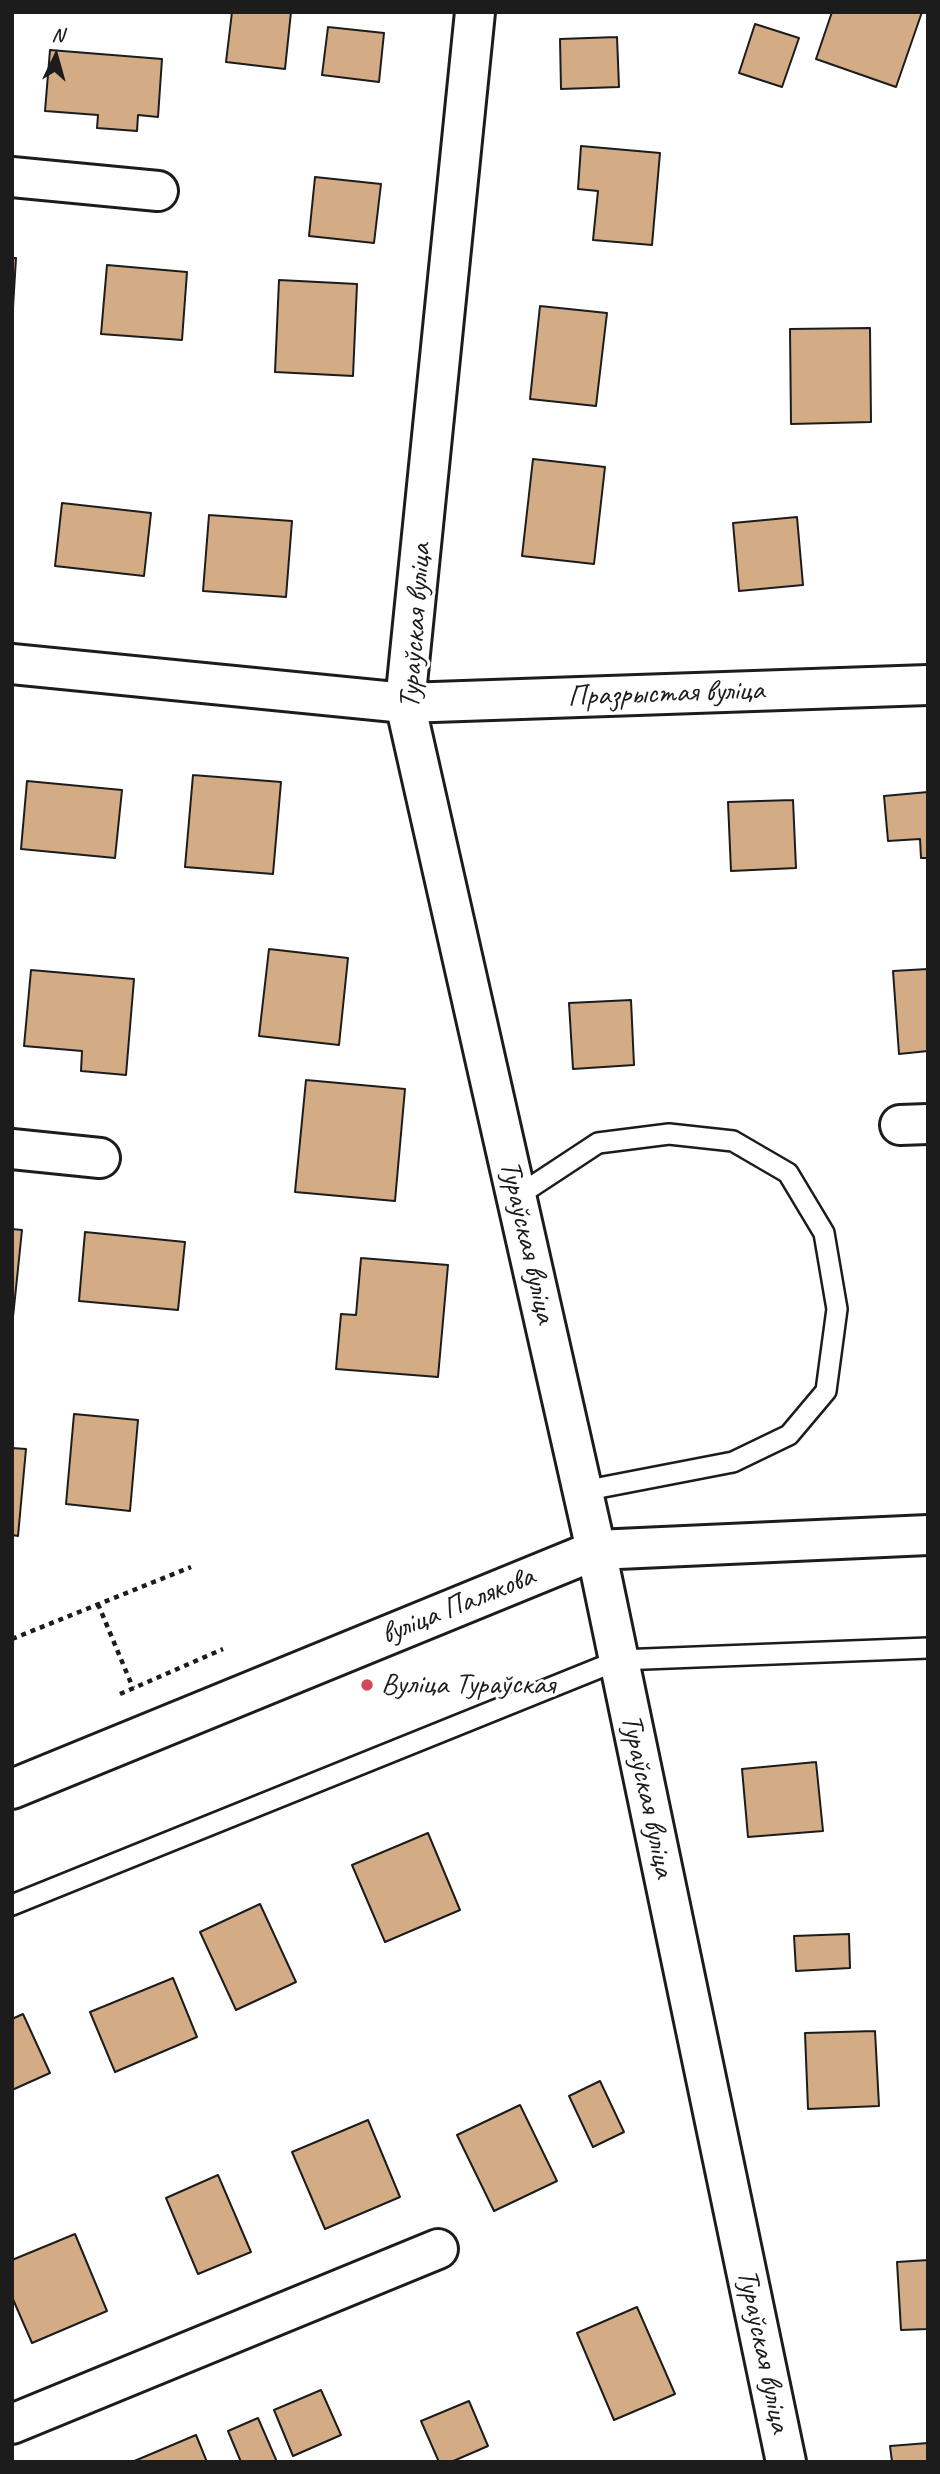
<!DOCTYPE html>
<meta charset="utf-8">
<style>
body{margin:0}
#map{position:relative;width:940px;height:2474px;overflow:hidden;background:#fff;font-family:Caveat,sans-serif}
canvas{display:block}
.frame{position:absolute;inset:0;border:14px solid #1c1c1c;pointer-events:none}
.north{position:absolute;left:21px;top:21px;width:70px;height:70px;-webkit-text-stroke:5px #fff;paint-order:stroke;rotate:5deg;font-size:19px;font-weight:700;line-height:28px;text-align:center;color:#1c1c1c}
.north::after{content:'';display:block;margin:auto;width:24px;height:32px;background:#1c1c1c;clip-path:polygon(50% 0,100% 100%,50% 72%,0 100%)}
</style>
<div id="map">
<canvas width="940" height="2474"></canvas>
<div class="frame"></div>
<div class="north">N</div>
</div>
<script>
const ctx = document.querySelector('canvas').getContext('2d');
ctx.lineJoin = 'round';
function fill(path, color) {
  ctx.fillStyle = color;
  ctx.fill(path, 'evenodd');
}
function toPath(rows) {
  const path = new Path2D();
  for (const r of rows) {
    path.moveTo(r[0], r[1]);
    for (let i = 2; i < r.length; i += 2) path.lineTo(r[i], r[i + 1]);
  }
  return path;
}
function strokePath(path, color, width, dash) {
  ctx.strokeStyle = color;
  ctx.lineWidth = width;
  ctx.lineCap = dash ? 'butt' : 'round';
  ctx.setLineDash(dash || []);
  ctx.stroke(path);
}
function write(font, color, halo, rows, align = 'center') {
  ctx.font = font + ' Caveat,sans-serif';
  ctx.lineWidth = 6;
  ctx.setLineDash([]);
  ctx.textBaseline = 'middle';
  ctx.strokeStyle = halo;
  ctx.fillStyle = color;
  for (const [text, x, y, turn = 0] of rows) {
    ctx.save();
    ctx.translate(x, y);
    ctx.rotate((+turn || 0) * Math.PI / 180);
    ctx.textAlign = isNaN(turn) ? turn : align;
    if (halo) ctx.strokeText(text, 0, 0);
    ctx.fillText(text, 0, 0);
    ctx.restore();
  }
}
const building = toPath([
 [232,12,291,12,285,69,226,62,232,12],
 [832,12,922,12,896,87,816,59,832,12],
 [755,24,799,38,782,87,739,73,755,24],
 [328,27,384,33,379,82,322,75,328,27],
 [617,37,619,87,561,89,560,39,617,37],
 [50,50,162,59,158,117,138,115,137,131,97,128,98,115,45,111,50,50],
 [581,146,660,153,652,245,593,240,598,191,578,189,581,146],
 [315,177,381,184,374,243,309,236,315,177],
 [12,258,16,258,12,324,12,258],
 [107,265,187,272,182,340,101,334,107,265],
 [279,280,357,284,353,376,275,372,279,280],
 [540,306,607,313,596,406,530,399,540,306],
 [870,328,871,422,791,424,790,329,870,328],
 [533,459,605,467,594,564,522,556,533,459],
 [62,503,151,513,144,576,55,566,62,503],
 [209,515,292,521,286,597,203,591,209,515],
 [797,517,803,585,739,591,733,523,797,517],
 [193,775,281,782,273,874,185,867,193,775],
 [27,781,122,790,115,858,21,849,27,781],
 [928,792,928,858,921,858,920,839,888,841,884,796,928,792],
 [793,800,796,868,731,871,728,802,793,800],
 [269,949,348,958,339,1045,259,1036,269,949],
 [928,969,928,1051,899,1054,893,971,928,969],
 [31,970,134,979,126,1075,81,1071,82,1051,24,1046,31,970],
 [631,1000,634,1065,573,1069,569,1003,631,1000],
 [306,1080,405,1089,395,1201,295,1192,306,1080],
 [12,1229,22,1230,13,1317,12,1317,12,1229],
 [85,1232,185,1242,178,1310,79,1301,85,1232],
 [361,1258,448,1265,438,1377,336,1369,341,1314,356,1315,361,1258],
 [74,1414,138,1420,130,1511,66,1504,74,1414],
 [12,1448,26,1449,18,1536,12,1535,12,1448],
 [816,1762,823,1831,748,1837,742,1769,816,1762],
 [428,1833,460,1910,385,1942,352,1865,428,1833],
 [260,1904,296,1982,236,2010,200,1932,260,1904],
 [849,1934,850,1968,796,1971,794,1936,849,1934],
 [173,1978,197,2037,115,2072,90,2012,173,1978],
 [23,2014,50,2073,12,2090,12,2019,23,2014],
 [875,2031,879,2106,808,2109,805,2033,875,2031],
 [600,2081,624,2132,593,2147,569,2096,600,2081],
 [520,2105,557,2181,494,2211,457,2135,520,2105],
 [368,2120,400,2197,325,2229,292,2152,368,2120],
 [218,2175,251,2252,198,2274,166,2198,218,2175],
 [75,2234,107,2311,32,2343,12,2297,12,2260,75,2234],
 [928,2260,928,2329,901,2330,897,2262,928,2260],
 [637,2307,675,2394,614,2420,577,2333,637,2307],
 [321,2390,341,2435,293,2456,274,2410,321,2390],
 [469,2401,488,2446,451,2462,439,2462,421,2421,469,2401],
 [258,2418,277,2462,241,2462,228,2431,258,2418],
 [196,2435,207,2462,132,2462,196,2435],
 [928,2443,928,2462,892,2462,890,2446,928,2443]
]);
fill(building, '#d3ab85');
strokePath(building, '#1c1c1c', 2);
const lane = toPath([
 [516,1197,598,1143,669,1134,733,1141,788,1173,824,1233,837,1309,826,1391,789,1435,733,1462,583,1491],
 [12,1905,619,1660,928,1648]
]);
const street = toPath([
 [475,12,405,703,596,1550,786,2462],
 [12,177,158,191],
 [12,664,405,703,928,685],
 [900,1125,928,1124],
 [12,1149,100,1158],
 [596,1550,928,1535],
 [12,2424,438,2249]
]);
const secondary = toPath([
 [12,1789,596,1550]
]);
strokePath(lane, '#1c1c1c', 24);
strokePath(street, '#1c1c1c', 44);
strokePath(secondary, '#1c1c1c', 44);
strokePath(toPath([
 [98,1604,133,1688],
 [12,1639,191,1567],
 [120,1694,223,1649]
]), '#1c1c1c', 4.5, [5, 5]);
strokePath(lane, '#fff', 19);
strokePath(street, '#fff', 38);
strokePath(secondary, '#fff', 38);
for (const [x, y, r, color] of [
 [367,1685,7,"#d1495b"]
]) {
  const dot = new Path2D();
  dot.arc(x, y, r, 0, 2 * Math.PI);
  ctx.fillStyle = color;
  ctx.fill(dot);
  strokePath(dot, '#fff', 2.5);
}
write('30px', '#1c1c1c', '#fff', [
 ["Тураўская вуліца",416,626,-86],
 ["Празрыстая вуліца",666,694,-2],
 ["Тураўская вуліца",527,1242,77],
 ["вуліца Палякова",458,1606,-22],
 ["Тураўская вуліца",647,1796,78],
 ["Тураўская вуліца",763,2351,78]
]);
write('30px', '#1c1c1c', '#fff', [
 ["Вуліца Тураўская",381,1685]
], 'left');
</script>
